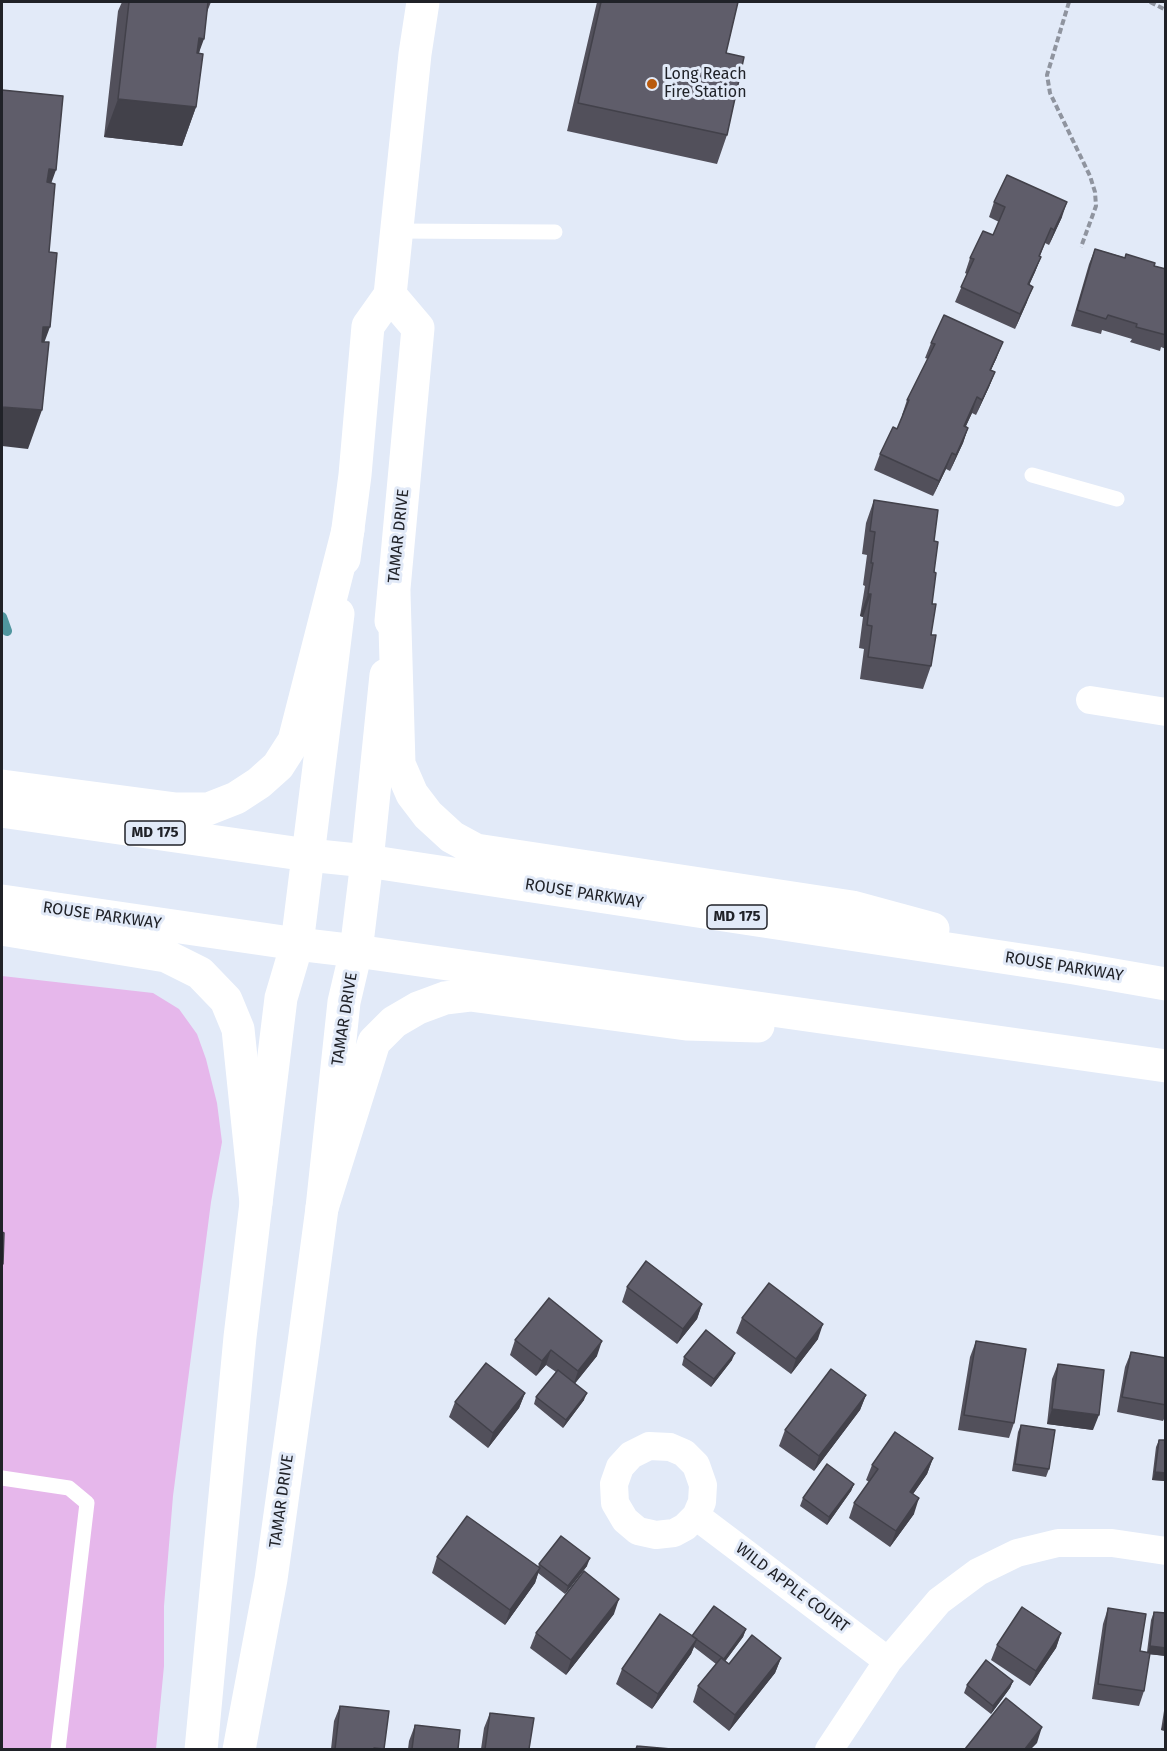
<!DOCTYPE html>
<style>
body{margin:0}
#map{position:relative;width:1167px;height:1751px;overflow:hidden;background:#e2eaf8;font-family:"Fira Sans",sans-serif}
canvas{display:block}
.frame{position:absolute;inset:0;border:3px solid #202228;pointer-events:none}
</style>
<div id="map">
<canvas width="1167" height="1751"></canvas>
<div class="frame"></div>
</div>
<script>
const ctx = document.querySelector('canvas').getContext('2d');
ctx.lineJoin = 'round';
function fill(path, color) {
  ctx.fillStyle = color;
  ctx.fill(path, 'evenodd');
}
function toPath(rows) {
  const path = new Path2D();
  for (const r of rows) {
    path.moveTo(r[0], r[1]);
    for (let i = 2; i < r.length; i += 2) path.lineTo(r[i], r[i + 1]);
  }
  return path;
}
function strokePath(path, color, width, dash) {
  ctx.strokeStyle = color;
  ctx.lineWidth = width;
  ctx.lineCap = dash ? 'butt' : 'round';
  ctx.setLineDash(dash || []);
  ctx.stroke(path);
}
function write(font, color, halo, rows, align = 'center') {
  ctx.font = font + ' "Fira Sans",sans-serif';
  ctx.lineWidth = 6;
  ctx.setLineDash([]);
  ctx.textBaseline = 'middle';
  ctx.strokeStyle = halo;
  ctx.fillStyle = color;
  for (const [text, x, y, turn = 0] of rows) {
    ctx.save();
    ctx.translate(x, y);
    ctx.rotate((+turn || 0) * Math.PI / 180);
    ctx.textAlign = isNaN(turn) ? turn : align;
    if (halo) ctx.strokeText(text, 0, 0);
    ctx.fillText(text, 0, 0);
    ctx.restore();
  }
}
fill(toPath([
 [2,976,153,993,179,1009,197,1034,206,1059,217,1103,222,1142,211,1202,173,1496,164,1606,164,1666,156,1749,2,1750]
]), '#e6b7eb');
strokePath(toPath([
 [2,617,7,631]
]), '#50969f', 10);
strokePath(toPath([
 [1069,2,1047,75,1050,93,1090,176,1095,192,1096,206,1081,247],
 [1150,2,1166,10]
]), '#8f949f', 4, [6, 3]);
strokePath(toPath([
 [397,231,555,232],
 [1032,475,1117,499],
 [2,1478,69,1488,87,1503,58,1750]
]), '#fff', 15);
strokePath(toPath([
 [1090,700,1166,712],
 [696,1516,685,1527,674,1533,656,1535,638,1531,625,1520,615,1503,614,1484,620,1467,631,1455,649,1446,670,1447,684,1453,696,1465,703,1485,702,1502,696,1516,888,1661],
 [829,1750,888,1661,939,1601,978,1572,1017,1553,1058,1543,1112,1543,1166,1551]
]), '#fff', 28);
strokePath(toPath([
 [390,295,418,328,391,621],
 [344,559,355,475,368,326,390,295,415,54,423,2],
 [201,1750,240,1337,256,1203,281,998,297,944,338,614],
 [239,1750,271,1579,304,1343,322,1208,344,1002,356,951,367,861,386,675]
]), '#fff', 33);
strokePath(toPath([
 [394,593,399,764,412,794,428,815,452,837,476,850,852,907,933,929],
 [2,786,176,809,208,809,236,798,259,783,278,766,294,741,348,530],
 [2,811,308,855,367,861,1074,968,1166,984],
 [2,901,297,944,356,951,1166,1066],
 [2,929,166,956,200,973,226,1000,238,1029,256,1203],
 [322,1208,374,1042,394,1022,418,1008,445,998,470,995,686,1024,758,1026]
]), '#fff', 33);
fill(toPath([
 [122,2,211,2,207,12,199,54,196,107,182,146,104,137,118,11],
 [597,2,738,2,726,53,727,135,717,164,567,131],
 [994,202,1062,217,1049,245,1045,243,1040,256,1041,257,1035,272,1029,285,1027,302,1015,329,955,302,967,274,965,273,970,258,993,235,999,222,989,217],
 [1095,249,1166,269,1166,349,1161,347,1160,351,1130,342,1132,339,1102,330,1101,334,1071,326,1089,264],
 [931,343,997,357,991,370,995,372,989,387,976,415,972,413,966,426,968,428,963,443,950,471,946,469,933,496,874,470,880,454,897,429,903,415,902,415,907,400,928,359,925,358],
 [874,500,934,541,934,572,931,635,931,666,923,689,860,679,864,649,859,648,863,617,860,616,865,586,863,585,867,555,862,554,866,523],
 [627,1287,702,1304,697,1319,677,1344,622,1302],
 [742,1318,818,1339,791,1374,736,1333],
 [515,1340,597,1356,575,1383,584,1400,563,1428,534,1404,536,1397,556,1372,546,1365,536,1376,510,1355],
 [976,1341,1014,1423,1009,1438,958,1430,970,1357],
 [1131,1352,1166,1358,1166,1415,1163,1421,1117,1412,1125,1367],
 [684,1357,732,1360,711,1387,682,1365],
 [1058,1364,1093,1430,1047,1424,1052,1379],
 [525,1393,519,1408,488,1448,449,1417,455,1402],
 [866,1395,860,1410,814,1471,779,1446,785,1430],
 [1021,1425,1049,1469,1046,1477,1012,1471,1018,1432],
 [1159,1440,1166,1440,1166,1481,1152,1480,1156,1447],
 [933,1458,927,1474,913,1494,914,1514,890,1547,849,1518,854,1503,869,1482,866,1480,872,1465],
 [854,1484,851,1491,827,1525,800,1506,803,1498],
 [437,1557,538,1567,539,1564,587,1566,565,1594,538,1573,535,1583,505,1625,432,1573],
 [1108,1608,1140,1651,1147,1652,1151,1620,1154,1612,1166,1613,1166,1656,1149,1654,1144,1691,1139,1706,1092,1699,1103,1624],
 [614,1614,566,1675,530,1648,536,1633],
 [746,1629,743,1637,725,1661,729,1664,781,1658,775,1673,729,1731,693,1702,698,1686,716,1664,694,1647,691,1654,652,1709,616,1684,622,1669,692,1636],
 [1061,1633,1056,1648,1030,1686,991,1660,997,1645],
 [1013,1681,1010,1688,991,1714,964,1693,967,1685],
 [1166,1698,1166,1731,1161,1730],
 [340,1706,384,1749,331,1749,334,1721],
 [490,1713,529,1749,481,1749,484,1728],
 [415,1725,458,1749,408,1749,409,1741]
]), '#52505b');
fill(toPath([
 [199,38,204,39,190,77],
 [118,99,196,107,182,146,104,137],
 [49,169,56,170,42,209],
 [1067,202,1062,217,1049,245,1054,230],
 [1041,257,1035,272,1023,299,1028,284],
 [1033,287,1027,302,1015,329,1020,314],
 [43,327,50,327,36,365],
 [1003,342,997,357,984,385,990,370],
 [995,372,989,387,976,415,982,400],
 [977,397,972,413,959,441,964,426],
 [2,407,42,410,28,449,2,446],
 [968,428,963,443,950,471,956,455],
 [952,453,946,469,933,496,939,481],
 [868,594,871,594,863,617,860,616],
 [702,1304,697,1319,677,1344,683,1329],
 [823,1324,818,1339,791,1374,796,1359],
 [602,1341,597,1356,573,1386,578,1371],
 [551,1350,546,1365,536,1376,542,1361],
 [735,1353,732,1360,711,1387,714,1379],
 [525,1393,519,1408,488,1448,493,1433],
 [587,1393,584,1400,563,1428,566,1420],
 [866,1395,860,1410,814,1471,819,1456],
 [1052,1409,1099,1415,1093,1430,1047,1424],
 [933,1458,927,1474,904,1507,910,1492],
 [1155,1472,1166,1473,1166,1481,1152,1480],
 [854,1484,851,1491,827,1525,829,1517],
 [919,1498,914,1514,890,1547,896,1531],
 [590,1558,587,1566,565,1594,568,1586],
 [540,1568,535,1583,505,1625,510,1610],
 [619,1599,614,1614,566,1675,571,1660],
 [746,1629,743,1637,721,1667,724,1659],
 [1061,1633,1056,1648,1030,1686,1036,1671],
 [697,1639,691,1654,652,1709,658,1694],
 [1150,1646,1166,1648,1166,1656,1147,1654],
 [781,1658,775,1673,729,1731,735,1715],
 [1013,1681,1010,1688,991,1714,993,1706],
 [1166,1717,1166,1731,1161,1730],
 [1042,1727,1037,1743,1031,1749,1025,1749]
]), '#42414a');
const building = toPath([
 [129,2,208,2,204,39,199,38,197,53,203,54,196,107,118,99,129,2],
 [601,2,738,2,726,53,744,57,727,135,578,103,601,2],
 [2,90,63,96,56,170,49,169,47,182,55,184,49,252,57,253,50,327,43,327,42,342,49,342,42,410,2,407,2,90],
 [1007,175,1067,202,1054,230,1051,228,1039,256,1041,257,1028,284,1033,287,1020,314,961,287,974,259,970,258,983,231,993,235,1005,207,994,202,1007,175],
 [1095,249,1125,258,1126,254,1155,263,1154,266,1166,269,1166,335,1136,327,1137,324,1108,315,1106,319,1077,310,1095,249],
 [944,315,1003,342,990,370,995,372,982,400,977,397,964,426,968,428,956,455,952,453,939,481,880,454,893,427,897,429,909,400,907,400,935,344,931,343,944,315],
 [874,500,938,510,934,541,938,542,934,572,936,573,932,604,936,604,931,635,936,635,931,666,868,657,872,626,867,625,871,594,868,594,873,563,871,563,875,532,870,531,874,500],
 [2,1232,4,1233,3,1264,2,1264,2,1232],
 [646,1261,702,1304,683,1329,627,1287,646,1261],
 [769,1283,823,1324,796,1359,742,1318,769,1283],
 [549,1298,602,1341,578,1371,551,1350,542,1361,515,1340,549,1298],
 [706,1330,735,1353,714,1379,684,1357,706,1330],
 [976,1341,1026,1349,1014,1423,964,1415,976,1341],
 [1131,1352,1166,1358,1166,1405,1122,1397,1131,1352],
 [486,1363,525,1393,493,1433,455,1402,486,1363],
 [1058,1364,1104,1370,1099,1415,1052,1409,1058,1364],
 [831,1369,866,1395,819,1456,785,1430,831,1369],
 [558,1370,587,1393,566,1420,536,1397,558,1370],
 [1021,1425,1055,1430,1049,1469,1015,1464,1021,1425],
 [895,1432,933,1458,910,1492,919,1498,896,1531,854,1503,878,1469,872,1465,895,1432],
 [1159,1440,1166,1440,1166,1473,1155,1472,1159,1440],
 [827,1464,854,1484,829,1517,803,1498,827,1464],
 [467,1516,540,1568,510,1610,437,1557,467,1516],
 [561,1536,590,1558,568,1586,539,1564,561,1536],
 [584,1571,619,1599,571,1660,536,1633,584,1571],
 [714,1606,746,1629,724,1659,692,1636,714,1606],
 [1022,1607,1061,1633,1036,1671,997,1645,1022,1607],
 [1108,1608,1146,1614,1140,1651,1150,1653,1144,1691,1098,1684,1108,1608],
 [1154,1612,1166,1613,1166,1648,1150,1646,1154,1612],
 [660,1614,697,1639,658,1694,622,1669,660,1614],
 [752,1635,781,1658,735,1715,698,1686,721,1658,729,1664,752,1635],
 [986,1660,1013,1681,993,1706,967,1685,986,1660],
 [1006,1698,1042,1727,1025,1749,965,1749,1006,1698],
 [340,1706,389,1711,384,1749,374,1748,374,1749,335,1749,340,1706],
 [490,1713,534,1718,529,1749,485,1749,490,1713],
 [415,1725,460,1730,458,1749,412,1749,415,1725],
 [637,1746,671,1749,636,1749,637,1746]
]);
fill(building, '#5f5d6a');
strokePath(building, '#42414a', 1.5);
for (const [x, y, r, color] of [
 [652,84,6,"#b95b0e"]
]) {
  const dot = new Path2D();
  dot.arc(x, y, r, 0, 2 * Math.PI);
  ctx.fillStyle = color;
  ctx.fill(dot);
  strokePath(dot, '#e2eaf8', 2);
}
for (const [x, y, w] of [
 [155,833,60],
 [737,917,60]
]) {
  const box = new Path2D();
  box.roundRect(x - w / 2, y - 12, w, 24, 4.5);
  ctx.fillStyle = '#e2eaf8';
  ctx.fill(box);
  strokePath(box, '#202228', 1.5);
}
write('bold 15px', '#202228', null, [
 ["MD 175",155,833],
 ["MD 175",737,917]
]);
write('16px', '#202228', '#e2eaf8', [
 ["Long Reach",664,75],
 ["Fire Station",664,93]
], 'left');
write('16px', '#202228', '#e2eaf8', [
 ["TAMAR DRIVE",399,536,-84],
 ["ROUSE PARKWAY",584,894,9],
 ["ROUSE PARKWAY",102,916,8],
 ["ROUSE PARKWAY",1064,967,9],
 ["TAMAR DRIVE",345,1019,-81],
 ["TAMAR DRIVE",282,1501,-82],
 ["WILD APPLE COURT",792,1588,37]
]);
</script>
